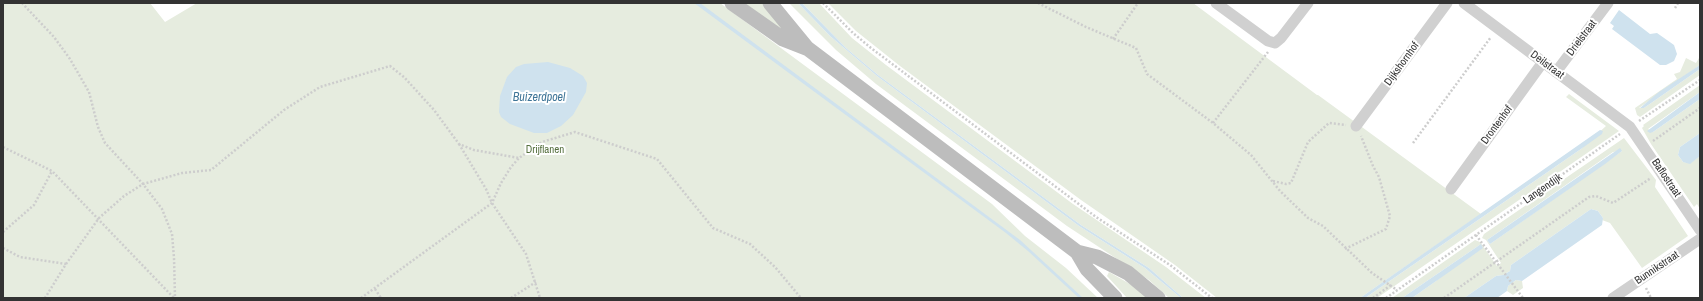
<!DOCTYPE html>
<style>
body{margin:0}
#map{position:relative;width:1703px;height:301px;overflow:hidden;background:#fff;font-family:"Archivo Narrow",sans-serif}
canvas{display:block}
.frame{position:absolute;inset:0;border:4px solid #333;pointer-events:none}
</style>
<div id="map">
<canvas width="1703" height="301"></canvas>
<div class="frame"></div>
</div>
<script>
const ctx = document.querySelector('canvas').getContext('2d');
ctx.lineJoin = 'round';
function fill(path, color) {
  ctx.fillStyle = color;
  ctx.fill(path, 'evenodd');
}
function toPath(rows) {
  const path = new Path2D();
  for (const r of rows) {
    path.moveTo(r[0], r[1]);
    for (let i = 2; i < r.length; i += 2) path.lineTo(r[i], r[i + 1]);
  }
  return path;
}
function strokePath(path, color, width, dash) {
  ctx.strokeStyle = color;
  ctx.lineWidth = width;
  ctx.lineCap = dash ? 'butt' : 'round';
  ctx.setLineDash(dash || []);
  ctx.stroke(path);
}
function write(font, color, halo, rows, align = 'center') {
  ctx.font = font + ' "Archivo Narrow",sans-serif';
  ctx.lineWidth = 4;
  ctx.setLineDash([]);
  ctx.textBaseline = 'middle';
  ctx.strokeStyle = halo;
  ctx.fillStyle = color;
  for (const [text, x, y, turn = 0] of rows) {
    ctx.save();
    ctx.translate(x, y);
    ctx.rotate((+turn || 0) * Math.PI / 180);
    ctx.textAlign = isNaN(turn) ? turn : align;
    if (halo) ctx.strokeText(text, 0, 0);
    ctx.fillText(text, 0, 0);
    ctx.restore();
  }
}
fill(toPath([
 [3,3,150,3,165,22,197,3,720,3,992,204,1025,236,1066,268,1098,298,3,298],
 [744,3,762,3,782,24,790,37],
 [789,3,798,3,830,36,877,76,1079,226,1145,268,1181,298,1169,298,1149,280,1067,226,876,84,836,50],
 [802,3,819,3,852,38,886,65,1073,204,1166,267,1206,298,1183,298,1149,268,1081,225,878,75,846,48],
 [828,3,1193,3,1317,95,1318,95,1481,214,1360,298,1217,298,1175,265,1081,200,900,66,856,31],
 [1686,58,1696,63,1699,58,1700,65,1639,108,1644,108,1700,69,1700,75,1640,117,1637,115,1635,108,1677,79,1674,74,1680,72],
 [1700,85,1700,92,1648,129,1653,132,1700,99,1700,133,1680,147,1678,155,1683,162,1690,163,1700,156,1700,209,1697,204,1694,207,1651,144,1642,128,1644,126,1643,125],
 [1569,94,1619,131,1377,298,1365,298,1581,149,1606,126,1566,97],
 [1624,138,1656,180,1655,187,1688,236,1642,268,1610,223,1602,220,1603,218,1598,211,1591,209,1511,265,1510,271,1503,275,1496,276,1464,298,1412,298,1436,281,1481,244,1402,298,1392,298,1475,240,1480,242,1497,266,1501,263,1486,240,1482,238,1484,234],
 [1622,151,1490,244,1487,240,1613,152],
 [1109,272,1130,284,1148,298,1127,298,1107,276],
 [1516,280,1522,281,1523,288,1513,295,1507,291,1508,286]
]), '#e6ecdf');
fill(toPath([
 [694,3,700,3,1020,240,1083,298,1079,298,1028,251,1006,233],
 [798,3,802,3,846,48,878,75,1081,225,1149,268,1183,298,1181,298,1145,268,1079,226,877,76,830,36],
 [1619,10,1650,34,1657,33,1674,45,1677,54,1674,61,1666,65,1660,65,1612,29,1614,26,1610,23],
 [548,62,570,68,583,76,587,83,586,92,573,115,561,126,547,133,534,133,510,124,501,117,499,112,500,96,507,77,516,67,524,64],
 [1700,65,1700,69,1644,108,1640,108,1659,92],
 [1700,92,1700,99,1653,132,1650,133,1647,131],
 [1600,130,1603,131,1602,134,1581,149,1365,298,1360,298],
 [1700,133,1700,156,1690,164,1683,162,1678,155,1680,147],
 [1620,148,1622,151,1605,164,1503,235,1490,244,1487,240],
 [1591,209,1598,211,1603,218,1602,225,1522,281,1516,280,1508,286,1507,291,1497,298,1464,298,1496,276,1503,275,1510,271,1511,265],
 [1481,244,1483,248,1469,258,1412,298,1402,298]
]), '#cfe2ee');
strokePath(toPath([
 [22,3,54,37,70,59,89,92,98,127,105,143,143,184,162,209,172,234,174,258,175,298],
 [823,3,853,33,871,48,1096,217,1170,265,1212,298],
 [1038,3,1086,27,1136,48,1147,74,1213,123,1251,155,1280,191,1308,218,1323,226,1372,273,1397,290],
 [1675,8,1678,3],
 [1113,39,1138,3],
 [1639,121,1700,80],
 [1213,123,1268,52],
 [1653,141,1700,108],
 [1413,143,1491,37],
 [459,144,486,189,492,203,526,254,540,298],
 [3,147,52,171,174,298],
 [1273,181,1286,184,1291,183,1308,142,1329,123,1346,125],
 [3,232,34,205,52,171],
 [1476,235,1523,298],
 [3,248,20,257,66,264,45,298],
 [1345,249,1386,229,1390,216,1379,177,1373,166,1361,136],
 [66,264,99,218,124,196,143,184,182,173,211,170,284,110,320,87,390,66,404,77,434,110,459,144,474,150,519,158,542,142,575,132,657,159,713,228,750,244,775,267,801,298],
 [1646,288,1651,298],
 [375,289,381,298],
 [361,298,492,203,501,183,511,167,519,158],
 [511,298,536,282],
 [1373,298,1391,285],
 [1386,298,1620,134],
 [1444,298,1589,197,1596,196,1613,203,1651,178]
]), '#cdcdcd', 2.5, [2, 2]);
strokePath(toPath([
 [1216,3,1268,41,1275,43,1281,38,1308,3],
 [1464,3,1630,127,1700,230],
 [1556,72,1608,3],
 [1356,126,1447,3],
 [1451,189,1543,62],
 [1613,298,1700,239]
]), '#d0d0d0', 11);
strokePath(toPath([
 [732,3,783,39,806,48],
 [770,3,807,48,1077,252,1087,269,1115,298],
 [1077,252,1097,257,1128,273,1158,298]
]), '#bdbdbd', 15);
write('11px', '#333', '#fff', [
 ["Drielstraat",1582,38,-53],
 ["Dijkshornhof",1402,64,-54],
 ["Deilstraat",1547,65,37],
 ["Drontenhof",1497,125,-54],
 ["Baflostraat",1666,178,56],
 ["Langendijk",1543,189,-35],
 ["Bunnikstraat",1657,268,-34]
]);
write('11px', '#56703f', '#fff', [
 ["Drijflanen",545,150]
]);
write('italic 12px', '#3f7597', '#fff', [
 ["Buizerdpoel",539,98]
]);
</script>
